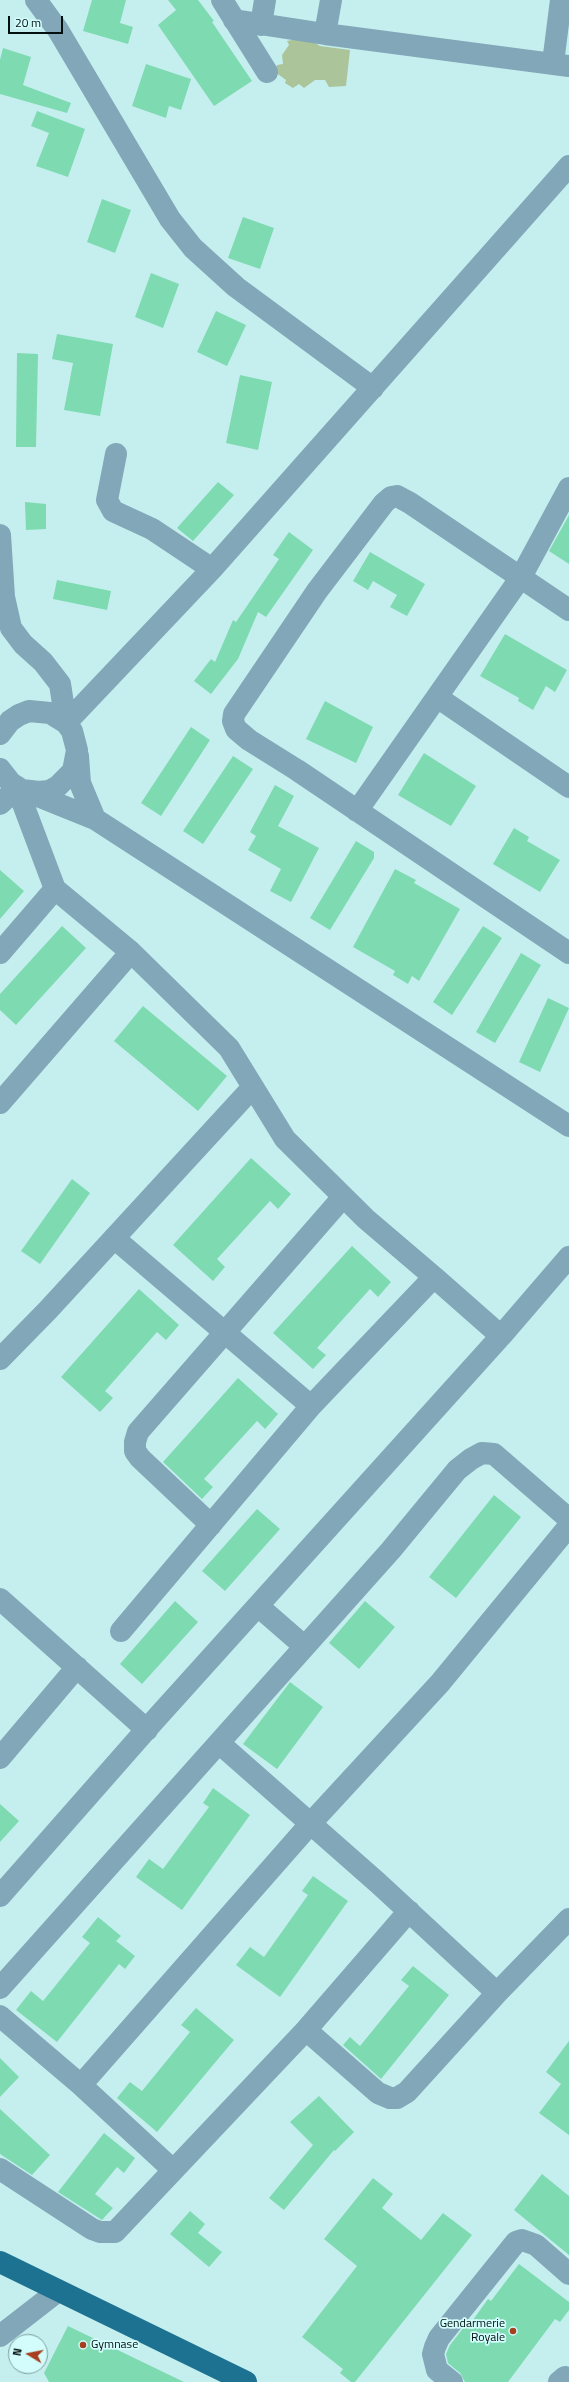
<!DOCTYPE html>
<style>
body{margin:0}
#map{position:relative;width:569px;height:2382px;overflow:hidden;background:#c5efef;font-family:"Titillium Web",sans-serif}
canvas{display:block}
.north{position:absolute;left:8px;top:2334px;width:40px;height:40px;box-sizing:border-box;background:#d2fdfc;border:1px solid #7f9e9d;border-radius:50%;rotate:280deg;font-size:11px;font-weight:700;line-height:16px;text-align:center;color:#020f0f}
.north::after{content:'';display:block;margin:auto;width:14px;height:18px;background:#a73f1e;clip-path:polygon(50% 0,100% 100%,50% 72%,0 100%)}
.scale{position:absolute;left:8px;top:16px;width:55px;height:18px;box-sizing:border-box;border:2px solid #020f0f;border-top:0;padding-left:5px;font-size:12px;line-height:14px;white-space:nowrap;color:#020f0f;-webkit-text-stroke:3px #d2fdfc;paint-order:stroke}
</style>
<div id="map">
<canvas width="569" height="2382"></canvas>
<div class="north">N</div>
<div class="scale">20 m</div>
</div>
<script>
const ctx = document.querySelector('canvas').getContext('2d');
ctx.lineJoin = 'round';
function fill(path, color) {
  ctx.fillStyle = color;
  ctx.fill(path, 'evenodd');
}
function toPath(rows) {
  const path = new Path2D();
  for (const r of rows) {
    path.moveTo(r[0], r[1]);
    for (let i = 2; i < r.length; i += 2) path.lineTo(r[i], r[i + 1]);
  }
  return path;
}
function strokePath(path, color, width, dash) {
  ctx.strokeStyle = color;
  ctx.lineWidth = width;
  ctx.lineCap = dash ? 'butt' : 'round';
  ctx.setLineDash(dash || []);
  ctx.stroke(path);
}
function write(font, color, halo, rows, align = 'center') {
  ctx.font = font + ' "Titillium Web",sans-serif';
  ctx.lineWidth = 3.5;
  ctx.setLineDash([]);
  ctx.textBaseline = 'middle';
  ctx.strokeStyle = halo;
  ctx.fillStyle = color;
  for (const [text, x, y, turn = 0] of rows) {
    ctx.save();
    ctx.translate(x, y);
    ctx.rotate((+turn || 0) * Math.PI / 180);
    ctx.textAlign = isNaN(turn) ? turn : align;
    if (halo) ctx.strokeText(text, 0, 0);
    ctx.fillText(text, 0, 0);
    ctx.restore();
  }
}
fill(toPath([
 [306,37,320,46,350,50,346,86,329,87,325,80,315,80,304,88,299,84,293,88,285,83,286,80,275,72,277,65,283,64,282,55,289,45,287,41]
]), '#abc499');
fill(toPath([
 [92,0,126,0,120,23,133,27,128,44,83,31],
 [168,0,198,0,214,21,212,22,252,81,214,106,158,25,176,10],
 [3,48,31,57,23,85,71,103,67,113,0,94,0,60],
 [146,64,191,79,181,110,169,106,166,118,132,106],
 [37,111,85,129,68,177,36,166,49,133,31,126],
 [102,199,131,210,115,253,87,242],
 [243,217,274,228,260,269,228,258],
 [151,273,179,284,163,328,135,317],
 [216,311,246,325,227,366,197,352],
 [57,334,113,344,100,416,64,410,73,363,52,359],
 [17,353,38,354,36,447,16,447],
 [240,375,272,382,258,450,226,443],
 [218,482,234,495,193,541,177,528],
 [25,502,46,504,46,529,26,530],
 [569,515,569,564,549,551],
 [289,532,313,550,266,617,258,612,238,659,211,694,194,681,211,659,215,662,233,620,236,622,279,559,273,555],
 [370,552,425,584,407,616,390,607,397,595,373,581,368,590,353,581],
 [57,580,111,591,107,610,53,599],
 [505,634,567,670,555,692,546,686,533,710,518,701,519,698,480,676],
 [325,701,373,727,356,763,306,739],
 [191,727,210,740,161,816,141,803],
 [424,753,476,786,451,826,398,795],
 [233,756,253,769,203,844,183,831],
 [275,785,294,796,278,826,319,848,291,902,270,891,281,869,248,850,256,836,250,832],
 [514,828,529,837,527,841,560,860,540,892,493,864],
 [356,841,374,852,374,858,330,930,310,918],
 [395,869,416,880,414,883,460,909,419,981,412,976,408,984,393,975,395,971,353,947],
 [0,870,24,891,0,919],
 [62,926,86,948,16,1025,0,1010,0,994],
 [483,926,502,938,452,1015,433,1002],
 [521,953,541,965,495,1043,476,1032],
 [548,998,569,1008,540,1072,519,1062],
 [143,1006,227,1076,198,1111,114,1041],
 [251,1158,291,1194,278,1209,270,1201,217,1259,225,1267,213,1281,173,1245],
 [72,1179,90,1193,40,1264,21,1251],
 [352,1246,391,1282,378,1297,370,1289,317,1348,326,1355,313,1369,273,1333],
 [139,1289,179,1325,166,1340,157,1332,105,1391,113,1398,100,1412,61,1377],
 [238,1378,278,1414,265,1429,257,1421,204,1479,213,1487,202,1499,163,1462],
 [494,1495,521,1517,456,1598,429,1577],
 [257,1509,280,1529,225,1591,202,1571],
 [175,1601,198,1622,142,1684,120,1664],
 [365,1601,395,1627,359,1669,329,1643],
 [290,1682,323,1707,277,1769,243,1744],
 [213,1788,250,1815,182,1910,136,1877,149,1859,163,1869,209,1807,203,1803],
 [0,1804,19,1821,0,1842],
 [313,1876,348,1901,280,1997,236,1965,250,1947,264,1957,308,1895,302,1891],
 [98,1917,121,1936,116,1941,135,1956,125,1969,119,1964,57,2042,16,2010,31,1991,43,2001,90,1943,82,1937],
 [413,1966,449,1995,381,2079,343,2045,350,2037,360,2046,409,1986,401,1980],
 [196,2008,234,2040,157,2132,117,2098,130,2082,142,2091,190,2032,181,2025],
 [569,2041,569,2135,539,2113,561,2084,546,2072],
 [0,2058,19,2077,0,2097],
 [319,2096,354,2132,335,2151,334,2150,284,2210,269,2198,313,2145,290,2122],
 [0,2109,50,2155,32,2175,0,2154],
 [104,2133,135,2158,124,2173,117,2167,95,2194,113,2208,102,2220,58,2192],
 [542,2174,569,2196,569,2255,514,2210],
 [373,2178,393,2194,382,2208,421,2240,443,2213,472,2235,355,2382,351,2382,340,2373,343,2369,302,2337,357,2266,324,2239],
 [190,2211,205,2224,198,2233,222,2252,209,2267,170,2234],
 [519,2264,569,2302,569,2310,560,2322,555,2319,508,2382,465,2382,460,2373,448,2363,446,2354,450,2345,468,2322,470,2324,488,2299,491,2301],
 [68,2326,184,2382,49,2382,44,2373]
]), '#7edab1');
strokePath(toPath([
 [36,0,58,30,170,219,193,248,236,287,373,388],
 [222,0,267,72],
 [234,20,325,34,569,66],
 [261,25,265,0],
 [325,34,331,0],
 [553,63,561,0],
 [116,454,107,500,113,511,152,529,212,569],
 [0,535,4,597,11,628,23,644,43,662,60,684,66,723],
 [569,610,410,503,397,496,391,497,384,503,317,591,234,714,233,721,236,729,249,740,297,770,569,953],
 [437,697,569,787],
 [66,723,212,569,569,166],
 [0,734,10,721,19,715,29,711,50,713,66,723,72,731,77,750,73,771,58,786,49,791,39,792,22,790,11,783,0,769],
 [78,756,80,783,95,819],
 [28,792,95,819,569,1126],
 [0,804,17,788,55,889,131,952,229,1048,285,1139,366,1219,434,1277,311,1406,114,1238],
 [357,811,521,577,569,488],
 [0,953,55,889],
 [0,1103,131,952],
 [434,1277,501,1336],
 [0,1359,48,1310,253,1087],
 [211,1525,140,1458,135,1451,135,1442,138,1432,343,1197],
 [0,1599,147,1730],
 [258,1606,304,1646],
 [121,1631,311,1406],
 [219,1743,378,1883,497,1993],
 [0,1758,77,1667],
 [0,1896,153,1722,501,1336,569,1257],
 [0,1988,391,1550,457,1470,471,1459,482,1453,494,1454,569,1519],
 [0,2016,81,2085],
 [306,2030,378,2093,390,2098,397,2098,407,2092,497,1993,569,1919],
 [0,2169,92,2229,100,2232,115,2232,306,2030,409,1911],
 [173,2170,81,2085,311,1823,440,1683,569,1526],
 [0,2336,58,2291],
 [452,2382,437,2370,433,2354,435,2347,439,2338,516,2242,522,2240,536,2245,569,2274],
 [559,2382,565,2377,569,2381]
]), '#82a7b8', 22);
strokePath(toPath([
 [0,2262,246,2382]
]), '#1c7290', 22);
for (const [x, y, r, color] of [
 [513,2331,4,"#a73f1e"],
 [83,2345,4,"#a73f1e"]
]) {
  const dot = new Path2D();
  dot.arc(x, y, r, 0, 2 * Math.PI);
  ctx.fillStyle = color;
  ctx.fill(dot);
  strokePath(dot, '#d2fdfc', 1.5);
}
write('12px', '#020f0f', '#d2fdfc', [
 ["Gendarmerie",505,2324],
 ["Royale",505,2338],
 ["Gymnase",91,2345,"left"]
], 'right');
</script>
